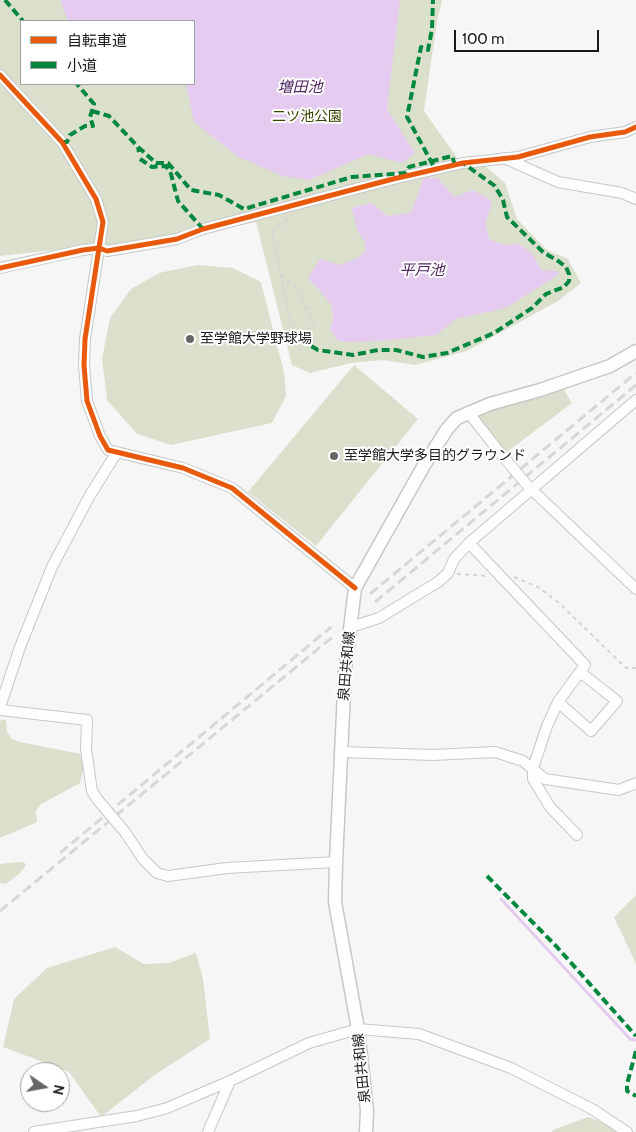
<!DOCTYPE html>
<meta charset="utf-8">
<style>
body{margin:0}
#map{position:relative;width:636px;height:1132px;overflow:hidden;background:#f7f6f7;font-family:Cabin,"Noto Sans JP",sans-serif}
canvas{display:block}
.legend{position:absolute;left:20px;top:20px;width:175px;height:65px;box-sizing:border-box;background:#fff;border:1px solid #a3a3a3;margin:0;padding:6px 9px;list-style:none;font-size:15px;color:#1a191a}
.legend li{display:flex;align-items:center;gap:10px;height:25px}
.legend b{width:25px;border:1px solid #a3a3a3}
.north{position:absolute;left:20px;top:1062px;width:50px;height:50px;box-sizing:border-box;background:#fff;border:1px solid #a3a3a3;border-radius:50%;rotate:102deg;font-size:14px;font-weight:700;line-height:20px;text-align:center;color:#1a191a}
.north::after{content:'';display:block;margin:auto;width:18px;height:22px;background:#676667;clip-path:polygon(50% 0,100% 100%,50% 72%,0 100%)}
.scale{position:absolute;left:454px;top:30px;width:145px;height:22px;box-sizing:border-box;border:2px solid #1a191a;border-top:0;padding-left:6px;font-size:15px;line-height:18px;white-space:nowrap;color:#1a191a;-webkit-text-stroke:4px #fff;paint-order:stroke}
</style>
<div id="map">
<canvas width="636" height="1132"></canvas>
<ul class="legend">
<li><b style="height:6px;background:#e8590c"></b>自転車道</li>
<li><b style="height:6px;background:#00873e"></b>小道</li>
</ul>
<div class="north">N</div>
<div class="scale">100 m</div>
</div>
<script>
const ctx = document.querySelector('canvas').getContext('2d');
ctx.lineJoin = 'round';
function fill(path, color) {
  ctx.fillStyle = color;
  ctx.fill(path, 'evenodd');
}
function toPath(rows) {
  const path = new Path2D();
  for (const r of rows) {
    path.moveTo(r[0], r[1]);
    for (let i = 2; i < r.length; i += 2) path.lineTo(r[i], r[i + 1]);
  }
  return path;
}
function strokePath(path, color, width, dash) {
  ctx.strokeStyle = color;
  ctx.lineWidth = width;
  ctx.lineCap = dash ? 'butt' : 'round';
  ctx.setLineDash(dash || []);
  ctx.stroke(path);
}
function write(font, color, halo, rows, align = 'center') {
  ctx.font = font + ' Cabin,"Noto Sans JP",sans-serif';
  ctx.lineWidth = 4;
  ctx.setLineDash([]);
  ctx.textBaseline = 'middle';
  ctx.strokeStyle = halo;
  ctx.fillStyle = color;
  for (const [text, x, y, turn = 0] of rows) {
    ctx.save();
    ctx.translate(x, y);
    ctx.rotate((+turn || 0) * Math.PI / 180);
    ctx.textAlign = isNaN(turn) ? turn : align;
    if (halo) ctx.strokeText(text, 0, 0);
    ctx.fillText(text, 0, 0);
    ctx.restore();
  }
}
fill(toPath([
 [0,0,442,0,437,21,424,111,458,159,485,166,505,183,517,219,547,250,568,259,581,283,558,301,467,351,415,365,383,360,351,363,310,373,292,365,256,222,110,252,104,242,89,246,0,256],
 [21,21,194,21,194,84,21,84],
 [197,265,233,268,261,282,284,372,286,396,272,423,171,445,137,434,107,400,102,359,110,318,131,289,159,273],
 [354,365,418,419,316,546,248,492],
 [561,385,572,403,507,452,474,412],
 [2,719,6,720,7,732,12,739,20,742,76,753,80,754,84,768,80,783,41,804,36,811,37,822,0,838,0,722],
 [19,862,25,863,26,865,20,873,6,884,0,883,0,864],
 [636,895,636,964,614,917],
 [115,947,144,964,169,963,196,953,203,979,210,1039,156,1074,101,1117,69,1072,3,1047,14,999,47,968],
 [588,1117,615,1127,621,1132,552,1132,553,1130]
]), '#dbe0cd');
fill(toPath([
 [60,0,400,0,387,109,415,153,402,163,368,154,309,180,282,176,237,156,194,122,186,84,194,84,194,21,68,21],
 [424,177,438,178,454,197,473,190,492,201,486,223,489,239,504,245,519,244,532,253,541,270,557,271,559,274,506,308,456,319,436,335,381,341,345,342,337,340,330,329,333,320,331,304,308,278,320,259,340,265,358,258,365,251,365,243,357,230,352,208,371,203,388,216,411,213]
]), '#e4cbef');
strokePath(toPath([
 [501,899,630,1039,636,1040]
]), '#e4cbef', 3);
const minor = toPath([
 [0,75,62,142,96,199,103,222,85,339,84,365,87,401,100,436,108,450,183,468,232,488,355,588],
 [504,158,558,182,622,193,636,199],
 [0,268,83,250,99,248,107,251,177,239,203,229,393,179,463,163,518,157,590,137,625,132,636,127],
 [468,412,501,454],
 [528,486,636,589],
 [469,543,585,665,558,702,547,726,533,768,533,779,550,807,577,835],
 [351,627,379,618,438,582,448,573,454,559,469,543,636,400],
 [558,702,591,731,617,701,580,672],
 [0,707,20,647,52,567,89,497,117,452],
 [0,710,87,720,86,749,92,791,97,799],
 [342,752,433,755,495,752,523,761,545,779,619,790,636,783],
 [125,832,143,859,157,873,168,876,227,868,336,862],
 [34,1132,137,1116,167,1108,230,1081,309,1043,358,1029,419,1034,511,1068,592,1109,627,1132],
 [208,1132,230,1081]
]);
const major = toPath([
 [366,1132,367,1111,358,1029,335,902,336,862,345,670,355,588,423,467,447,429,457,418,490,404,540,390,610,366,636,351]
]);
strokePath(minor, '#c8c7c8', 12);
strokePath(major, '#c8c7c8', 15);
strokePath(toPath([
 [281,276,294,285,313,321,307,336,293,334,272,232,292,216],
 [457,574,487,576],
 [514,577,538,587,558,602,626,668,636,668]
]), '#d5d4d5', 2, [4, 4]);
strokePath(minor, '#fefefe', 10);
strokePath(major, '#fefefe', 12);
strokePath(toPath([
 [370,594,636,373],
 [375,602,636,385],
 [60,853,331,627],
 [0,911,335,635]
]), '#d8d7d8', 3, [10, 5]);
const minorBridge = toPath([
 [501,454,528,486],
 [97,799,125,832]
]);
strokePath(minorBridge, '#c8c7c8', 12, []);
strokePath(minorBridge, '#fefefe', 10);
strokePath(toPath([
 [5,0,23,21],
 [92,111,109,116,138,147,139,152],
 [62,142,67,142,70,135,85,126,93,126,90,117,94,104,77,84],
 [138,147,156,163,168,163,191,190,219,195,244,209,352,177,405,173,409,167,452,156,455,165],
 [140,159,152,167,166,166,171,174,178,201,203,229],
 [433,165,407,117,421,47,428,50,432,29,433,0],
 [307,336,309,345,318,350,353,355,378,350,396,350,423,357,447,353,494,333,532,308,546,294,564,287,569,281,569,274,566,267,557,260,544,253,507,217,503,200,495,186,463,163],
 [487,876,557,947,636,1036],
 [636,1051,627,1084,627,1091,636,1096]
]), '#00873e', 4, [8, 4]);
strokePath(toPath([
 [0,75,62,142,96,199,103,222,85,339,84,365,87,401,100,436,108,450,183,468,232,488,355,588],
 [0,268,83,250,99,248,107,251,177,239,203,229,393,179,463,163,518,157,590,137,625,132,636,127]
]), '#e8590c', 5);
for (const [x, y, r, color] of [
 [190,339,5,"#676667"],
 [334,456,5,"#676667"]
]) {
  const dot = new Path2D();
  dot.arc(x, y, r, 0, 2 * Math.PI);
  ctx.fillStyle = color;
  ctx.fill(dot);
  strokePath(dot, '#fff', 2);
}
write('14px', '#384400', '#fff', [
 ["二ツ池公園",307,117]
]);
write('14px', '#1a191a', '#fff', [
 ["至学館大学野球場",200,339],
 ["至学館大学多目的グラウンド",344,456]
], 'left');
write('14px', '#1a191a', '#fff', [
 ["泉田共和線",347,666,-85],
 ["泉田共和線",362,1068,-96]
]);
write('italic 15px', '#512563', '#fff', [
 ["増田池",300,88],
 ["平戸池",422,271]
]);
</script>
